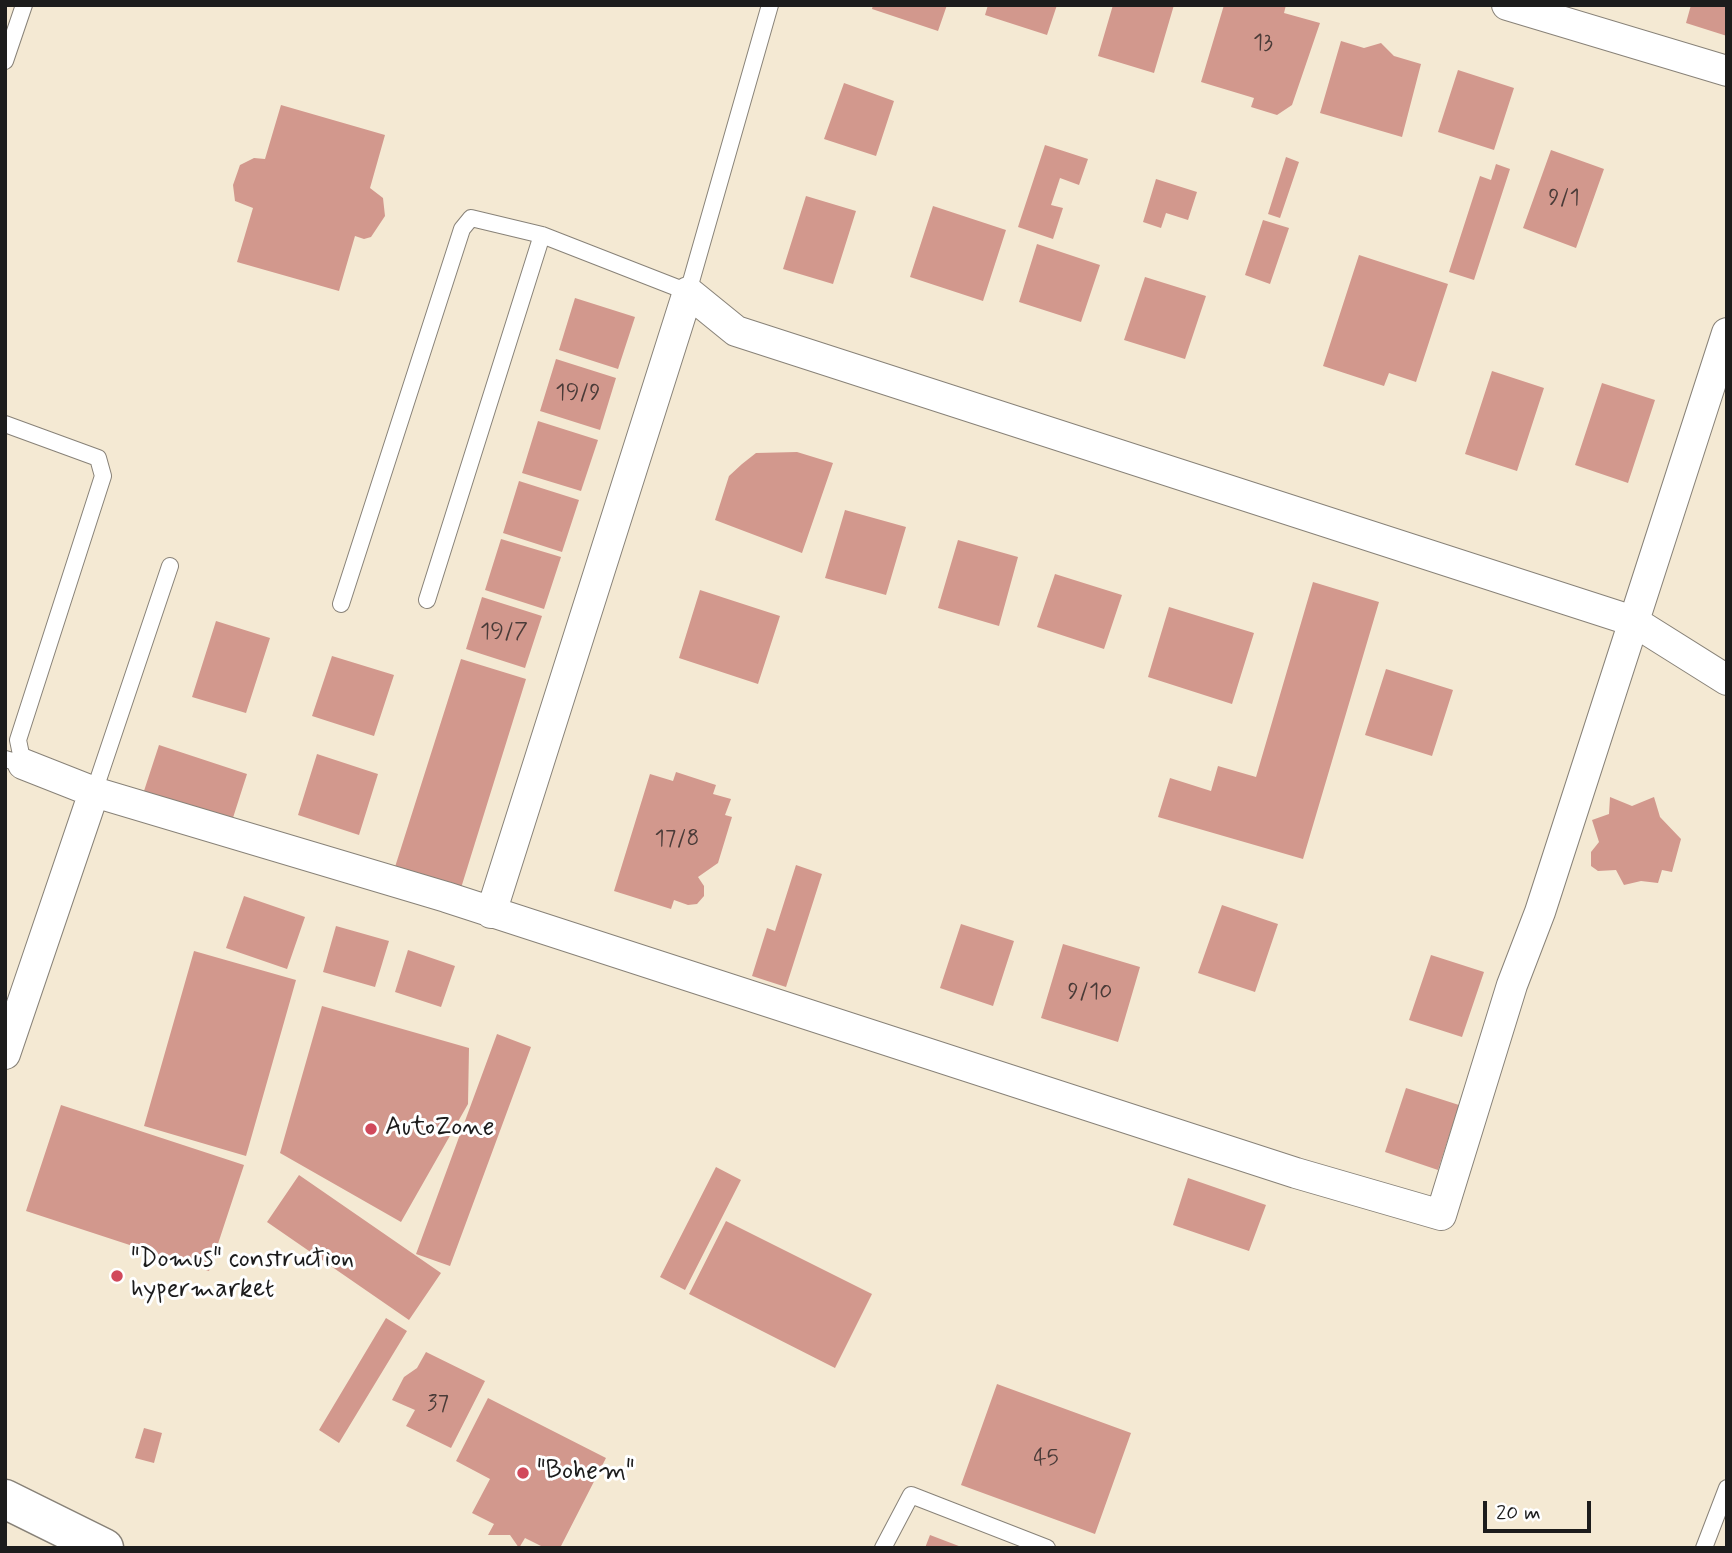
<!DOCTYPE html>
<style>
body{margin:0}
#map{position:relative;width:1732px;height:1553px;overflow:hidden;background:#f4e9d3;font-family:Mynerve,sans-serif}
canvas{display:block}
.frame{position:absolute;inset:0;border:7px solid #1c1c1c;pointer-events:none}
.scale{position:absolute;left:1483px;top:1501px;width:108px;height:32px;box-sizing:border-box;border:4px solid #1c1c1c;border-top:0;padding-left:9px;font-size:21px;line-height:24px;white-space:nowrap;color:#1c1c1c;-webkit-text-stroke:5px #fff;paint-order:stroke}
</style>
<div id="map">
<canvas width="1732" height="1553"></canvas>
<div class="frame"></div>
<div class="scale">20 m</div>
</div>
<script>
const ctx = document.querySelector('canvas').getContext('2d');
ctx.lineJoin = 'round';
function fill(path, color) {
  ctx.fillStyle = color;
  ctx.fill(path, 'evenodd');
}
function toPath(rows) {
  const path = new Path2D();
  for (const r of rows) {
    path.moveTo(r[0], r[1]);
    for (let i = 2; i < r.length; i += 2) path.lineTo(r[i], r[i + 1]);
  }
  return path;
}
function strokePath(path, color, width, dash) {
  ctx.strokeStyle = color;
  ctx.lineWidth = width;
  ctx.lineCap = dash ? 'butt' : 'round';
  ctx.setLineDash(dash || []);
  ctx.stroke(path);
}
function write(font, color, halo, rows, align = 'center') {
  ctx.font = font + ' Mynerve,sans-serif';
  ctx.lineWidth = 6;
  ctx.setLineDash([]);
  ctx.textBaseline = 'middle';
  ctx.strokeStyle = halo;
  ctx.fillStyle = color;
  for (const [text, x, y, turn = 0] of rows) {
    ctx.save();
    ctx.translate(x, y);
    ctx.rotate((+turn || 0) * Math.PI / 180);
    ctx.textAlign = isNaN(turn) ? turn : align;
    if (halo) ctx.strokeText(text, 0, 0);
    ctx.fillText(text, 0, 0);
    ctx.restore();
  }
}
fill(toPath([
 [873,5,947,5,938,31,872,9],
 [988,5,1057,5,1047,35,985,15],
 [1113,5,1174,5,1154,73,1098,56],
 [1224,5,1286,5,1284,13,1320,23,1292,105,1277,115,1251,107,1254,98,1201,82],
 [1691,5,1727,5,1727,36,1686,23],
 [1341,41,1364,48,1381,43,1394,56,1421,64,1402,137,1320,113],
 [1458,70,1514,88,1494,150,1438,132],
 [844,83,894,101,876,156,824,139],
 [281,105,385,135,370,188,383,198,385,216,371,237,364,239,355,236,339,291,237,262,253,208,235,201,233,185,240,165,254,158,265,159],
 [1045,145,1088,159,1079,185,1060,178,1051,205,1063,208,1053,239,1018,227],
 [1551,150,1604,169,1576,248,1523,228],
 [1286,157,1299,162,1280,218,1268,214],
 [1496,164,1510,169,1474,280,1449,272,1480,176,1491,180],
 [1156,179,1197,192,1188,220,1166,213,1161,228,1143,222],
 [806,196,856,211,833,284,783,269],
 [933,206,1006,230,983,301,910,277],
 [1263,220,1289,228,1270,284,1245,275],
 [1037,244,1100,265,1081,322,1019,302],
 [1359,255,1448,284,1416,382,1389,373,1384,386,1323,366],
 [1145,277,1206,296,1185,359,1124,340],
 [575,298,635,317,618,369,559,350],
 [556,359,616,378,600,430,540,411],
 [1492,371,1544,388,1517,471,1465,454],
 [1602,383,1655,400,1628,483,1575,465],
 [538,421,598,440,581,491,522,473],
 [797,452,833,463,802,553,715,520,729,476,742,464,756,453],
 [519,481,579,500,562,552,503,533],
 [845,510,906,527,886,595,825,578],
 [501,539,561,557,544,609,485,590],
 [958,540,1018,557,999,626,938,608],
 [1055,574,1122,595,1104,649,1037,627],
 [1313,582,1379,602,1303,859,1158,817,1170,778,1211,791,1218,766,1256,777],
 [700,590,780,616,758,684,679,658],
 [482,597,542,616,525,668,466,649],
 [1169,607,1254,633,1232,704,1148,677],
 [216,621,270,638,246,713,192,697],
 [332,656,394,675,374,736,312,716],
 [461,659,526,679,461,888,395,867],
 [1386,669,1453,690,1432,756,1365,735],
 [159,745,247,774,231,824,143,794],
 [317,754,378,774,359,835,298,815],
 [676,772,716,785,713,794,731,799,725,815,732,817,718,863,698,877,704,886,704,896,697,904,688,905,674,900,671,909,614,891,650,774,673,781],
 [1610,797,1632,806,1654,797,1660,817,1681,839,1672,872,1662,870,1658,883,1641,881,1624,885,1616,870,1598,871,1591,866,1591,852,1599,842,1592,820,1609,814],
 [796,865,822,874,786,987,752,976,767,928,775,931],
 [244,896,305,917,287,969,226,948],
 [1222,905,1278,924,1255,992,1198,973],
 [961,924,1014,941,993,1006,940,988],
 [336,926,389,941,375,987,323,972],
 [1063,944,1140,967,1118,1042,1041,1018],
 [408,950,455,966,441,1007,395,992],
 [194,951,296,980,246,1156,144,1126],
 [1431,955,1484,972,1462,1037,1409,1020],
 [322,1006,469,1048,468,1104,401,1222,280,1153],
 [497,1034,531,1047,450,1266,416,1254],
 [1406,1088,1459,1105,1438,1170,1385,1152],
 [61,1105,244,1165,209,1271,26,1211],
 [716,1167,741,1180,685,1290,660,1277],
 [299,1175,441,1273,409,1320,267,1222],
 [1188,1178,1266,1205,1249,1251,1173,1225],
 [726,1221,872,1294,835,1368,689,1294],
 [386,1318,407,1331,339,1443,319,1430],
 [426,1352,485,1381,451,1448,406,1426,415,1410,392,1400,404,1377,417,1368],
 [997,1384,1131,1433,1095,1534,961,1485],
 [488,1398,606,1458,560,1548,545,1548,525,1538,519,1548,510,1535,488,1535,494,1524,472,1513,490,1479,456,1461],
 [144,1428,162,1433,154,1463,135,1458],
 [930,1535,964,1548,925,1548]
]), '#d2988d');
const service = toPath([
 [5,61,24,5],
 [5,424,98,458,103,476,18,740,23,764,5,759],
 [427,600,542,235],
 [341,604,462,229,471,218,542,235,688,292,770,5],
 [94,792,170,566],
 [883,1548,911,1495,1047,1548],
 [1704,1548,1727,1488]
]);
const minor = toPath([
 [1507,5,1727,71],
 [23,764,94,792,446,897,1296,1173,1441,1215,1512,985,1540,912,1727,333],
 [491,913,688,292,736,331,1633,621,1727,680],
 [5,1054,94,792]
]);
const primary = toPath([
 [5,1499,104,1548]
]);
strokePath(service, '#888278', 18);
strokePath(minor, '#888278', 32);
strokePath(primary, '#888278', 41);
strokePath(service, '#fff', 16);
strokePath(minor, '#fff', 30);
strokePath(primary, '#fff', 38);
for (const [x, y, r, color] of [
 [371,1129,7,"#d1495b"],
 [117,1276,7,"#d1495b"],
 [523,1473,7,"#d1495b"]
]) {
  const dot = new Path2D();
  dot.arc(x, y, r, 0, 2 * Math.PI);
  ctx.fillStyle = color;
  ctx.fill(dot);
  strokePath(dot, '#fff', 2.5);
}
write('23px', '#4a3b38', null, [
 ["13",1263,44],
 ["9/1",1564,199],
 ["19/9",578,394],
 ["19/7",504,633],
 ["17/8",677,840],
 ["9/10",1090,993],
 ["37",438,1405],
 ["45",1046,1459]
]);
write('26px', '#1c1c1c', '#fff', [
 ["AutoZone",385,1129],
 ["\"Domus\" construction",131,1261],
 ["hypermarket",131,1291],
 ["\"Bohem\"",537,1473]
], 'left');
</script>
